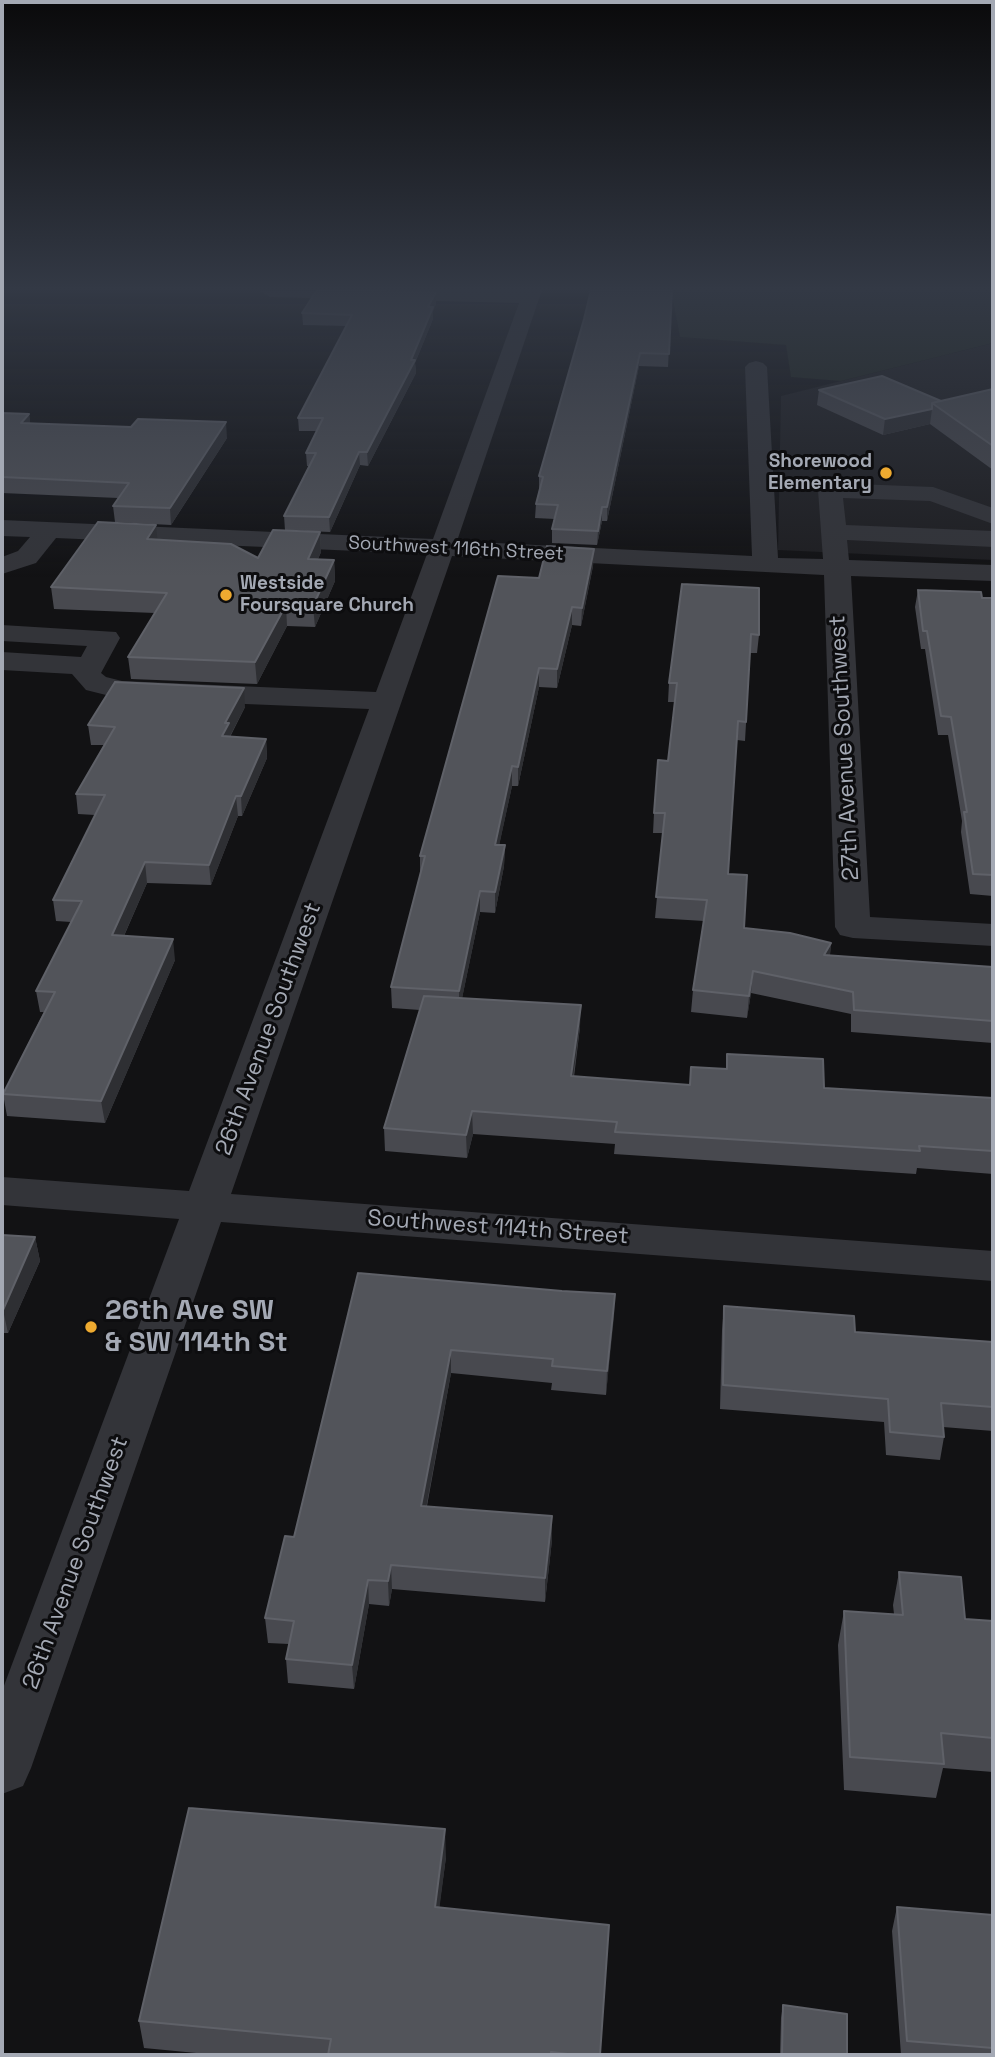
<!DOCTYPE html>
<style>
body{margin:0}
#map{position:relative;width:995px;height:2057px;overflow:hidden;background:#121214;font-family:"Space Grotesk",sans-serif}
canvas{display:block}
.frame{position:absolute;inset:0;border:4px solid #a4a9b4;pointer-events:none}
</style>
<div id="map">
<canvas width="995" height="2057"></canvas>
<div class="frame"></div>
</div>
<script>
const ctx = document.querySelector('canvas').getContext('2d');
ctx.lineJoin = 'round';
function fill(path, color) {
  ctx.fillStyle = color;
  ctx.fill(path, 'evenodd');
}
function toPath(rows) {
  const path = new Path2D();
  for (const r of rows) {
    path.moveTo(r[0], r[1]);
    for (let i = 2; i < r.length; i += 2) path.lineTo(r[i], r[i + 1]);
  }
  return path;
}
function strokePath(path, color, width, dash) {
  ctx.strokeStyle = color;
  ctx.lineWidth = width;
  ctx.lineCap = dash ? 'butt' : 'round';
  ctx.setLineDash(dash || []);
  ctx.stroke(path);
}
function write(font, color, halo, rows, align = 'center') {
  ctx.font = font + ' "Space Grotesk",sans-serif';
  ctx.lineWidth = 6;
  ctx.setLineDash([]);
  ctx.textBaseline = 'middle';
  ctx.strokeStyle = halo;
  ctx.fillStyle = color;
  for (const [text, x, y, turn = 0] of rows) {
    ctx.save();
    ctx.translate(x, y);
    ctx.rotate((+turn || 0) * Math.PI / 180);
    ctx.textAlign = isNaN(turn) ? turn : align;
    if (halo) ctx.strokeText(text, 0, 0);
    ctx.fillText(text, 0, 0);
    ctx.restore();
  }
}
fill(toPath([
 [993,343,993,560,778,550,781,396]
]), '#1e1e21');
fill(toPath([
 [671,290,993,290,993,343,841,381,791,377,786,345,680,337]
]), '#1f261f');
strokePath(toPath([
 [883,292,887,290]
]), '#393b40', 2.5, [2, 2.5]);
fill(toPath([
 [447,290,542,290,457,541,752,556,745,367,749,363,756,361,763,363,767,367,778,558,823,559,818,490,821,485,830,483,933,487,993,508,993,524,930,501,843,498,846,525,993,531,993,547,847,540,849,560,993,565,993,581,851,576,870,917,993,924,993,946,853,938,840,935,835,927,824,575,452,556,231,1194,993,1251,993,1281,221,1222,31,1768,23,1786,2,1794,2,1691,179,1219,2,1205,2,1177,189,1191,369,709,122,699,86,690,72,674,2,670,2,652,81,657,87,646,2,641,2,625,116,632,120,638,101,673,106,677,122,681,376,692,427,554,56,538,36,563,2,574,2,557,18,551,30,537,2,536,2,520,433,539,519,303,270,297,260,291,447,290]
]), '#333439');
fill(toPath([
 [672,290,668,367,639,366,607,521,602,521,597,545,552,543,552,529,555,519,535,518,536,504,539,490,539,476],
 [436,304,433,311,433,319,415,363,416,373,368,466,360,465,330,532,285,530,284,516,309,466,307,466,306,453,317,431,299,431,298,418,346,326,303,325,302,313],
 [993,389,993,470,930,424,883,435,817,405,819,390,941,401],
 [2,413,29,414,30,423,227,438,171,525,115,522,113,506,118,498,2,493],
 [320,532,321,552,318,559,334,560,335,581,315,627,287,626,257,684,131,679,128,657,155,613,54,609,51,587,158,540,258,558],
 [594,549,593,566,581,626,572,625,557,688,539,687,518,786,512,786,499,845,505,845,504,866,495,913,480,912,462,998,580,1027,574,1077,690,1085,726,1069,727,1054,824,1088,993,1098,993,1174,917,1168,916,1174,614,1154,615,1144,473,1134,467,1158,385,1151,384,1128,420,1010,392,1008,391,987,420,875,420,856],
 [682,584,759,635,757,653,750,653,745,741,737,740,728,874,744,928,831,943,830,955,993,967,993,1043,851,1032,851,1014,751,993,747,1018,691,1012,693,990,704,921,655,918,663,833,653,833,654,813,668,761,675,702,668,702,669,683],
 [918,590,993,598,993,896,970,894,961,832,962,821,948,735,938,735,925,649,921,649,915,607],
 [245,707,230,737,266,739,267,758,242,816,238,816,211,885,147,883,124,936,175,960,105,1123,7,1116,3,1094,44,1012,40,1012,36,991,71,922,56,921,53,900,95,815,78,814,76,794,104,745,91,745,88,725],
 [2,1235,35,1237,40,1261,8,1333,2,1333],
 [358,1273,562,1291,615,1294,606,1395,551,1390,552,1383,451,1373,427,1506,552,1540,545,1602,392,1589,389,1606,369,1604,354,1689,288,1683,286,1659,289,1644,268,1643,265,1618,294,1537],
 [724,1306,855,1332,993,1342,993,1431,943,1427,944,1437,940,1460,886,1455,884,1422,720,1409,722,1330],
 [899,1572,965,1619,993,1621,993,1772,943,1768,936,1798,844,1790,838,1645,844,1611,894,1614,893,1605],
 [446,1857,439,1908,600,2055,217,2055,144,2048,139,2021],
 [897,1907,993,1915,993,2055,901,2055,892,1931],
 [783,2005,847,2055,780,2055,781,2018]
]), '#48494f');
fill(toPath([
 [436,292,436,304,433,311,433,319,415,363,416,373,368,466,367,452,411,360,428,307],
 [640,353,639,366,607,521,607,507],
 [932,409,930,424,883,435,885,419],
 [29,414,31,429,21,423],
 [226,422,227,438,171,525,170,508],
 [359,452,360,465,330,532,329,517],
 [602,507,602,521,597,545,598,531],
 [156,525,158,545,147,539],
 [320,532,321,552,309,579,308,559],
 [594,549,593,566,581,626,582,608],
 [334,560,335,581,315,627,313,606],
 [286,605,287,626,257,684,255,662],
 [572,607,572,625,557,688,557,669],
 [539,668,539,687,518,786,518,767],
 [244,688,245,707,230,736,231,742,222,736,225,723],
 [266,739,267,758,242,816,241,796],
 [512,766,512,786,495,865,495,845],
 [236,796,238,816,211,885,209,865],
 [505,845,504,866,495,913,495,892],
 [145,862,147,883,115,956,112,935],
 [480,891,480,912,459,1013,459,991],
 [173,939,175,960,105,1123,101,1101],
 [831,943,829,964,824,955],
 [753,971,751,993,747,1018,749,996],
 [581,1005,580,1027,570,1099,571,1076],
 [472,1111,473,1134,467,1158,466,1135],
 [35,1237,40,1261,8,1333,3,1310],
 [615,1294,614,1317,606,1395,607,1371],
 [451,1350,451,1373,422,1530,421,1506],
 [552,1516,552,1540,545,1602,545,1578],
 [391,1565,392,1589,389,1606,388,1581],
 [368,1580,369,1604,354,1689,352,1665],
 [445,1829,446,1857,436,1935,435,1907]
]), '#2e2f33');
const building = toPath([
 [317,290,436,292,428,307,433,307,411,360,415,360,367,452,359,452,329,517,284,516,316,453,306,453,323,418,298,418,352,315,302,313,317,290],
 [591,290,672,290,669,354,640,353,607,507,602,507,598,531,552,529,558,505,536,504,543,477,539,476,584,319,591,290],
 [882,376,941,401,932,403,932,409,885,419,819,390,882,376],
 [993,389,993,446,932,403,993,389],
 [2,413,29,414,21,423,131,427,138,419,226,422,170,508,113,506,129,483,2,477,2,413],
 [98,522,156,525,147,539,231,544,258,558,273,530,320,532,308,559,334,560,313,606,286,605,255,662,128,657,167,593,51,587,98,522],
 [547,546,594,549,582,608,572,607,557,669,539,668,518,767,512,766,495,845,505,845,495,892,480,891,459,991,391,987,425,856,420,856,498,576,539,578,547,546],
 [682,584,759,588,759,635,751,634,746,722,738,721,728,874,747,875,744,928,790,933,831,943,824,955,993,967,993,1021,854,1010,853,992,753,971,749,996,693,990,707,900,656,897,665,813,654,813,658,760,668,761,677,683,669,683,682,584],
 [918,590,981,592,982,598,993,598,993,875,973,874,964,812,967,812,951,717,941,716,927,631,923,631,918,590],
 [115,682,244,688,225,723,229,723,222,736,266,739,241,796,236,796,209,865,145,862,112,935,173,939,101,1101,3,1094,55,992,36,991,82,901,53,900,105,795,76,794,115,727,88,725,115,682],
 [424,996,581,1005,571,1076,690,1085,691,1067,727,1069,727,1054,823,1059,824,1088,993,1098,993,1151,919,1146,920,1151,615,1132,617,1122,472,1111,466,1135,384,1128,424,996],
 [2,1235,35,1237,3,1310,2,1310,2,1235],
 [358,1273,562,1291,615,1294,607,1371,552,1366,553,1359,451,1350,421,1506,552,1516,545,1578,391,1565,388,1581,368,1580,352,1665,286,1659,294,1621,265,1618,285,1536,294,1537,358,1273],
 [724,1306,854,1316,855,1332,993,1342,993,1407,941,1403,944,1437,890,1432,888,1399,723,1385,724,1306],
 [899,1572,961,1577,965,1619,993,1621,993,1738,941,1733,944,1764,850,1757,844,1611,903,1615,899,1572],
 [189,1808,445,1829,435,1907,609,1925,600,2055,576,2055,551,2052,551,2055,328,2055,331,2039,139,2021,189,1808],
 [897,1907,993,1915,993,2048,907,2041,897,1907],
 [783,2005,847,2014,847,2055,782,2055,783,2005]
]);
fill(building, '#52545a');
strokePath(building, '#5f6168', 2);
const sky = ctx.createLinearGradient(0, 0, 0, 578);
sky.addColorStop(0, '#0a0a0b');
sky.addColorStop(0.5, '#333945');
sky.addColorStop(1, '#33394500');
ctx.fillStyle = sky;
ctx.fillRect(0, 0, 995, 578);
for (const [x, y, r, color] of [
 [886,473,7,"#eeaa30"],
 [226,595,7,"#eeaa30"],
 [91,1327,7,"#eeaa30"]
]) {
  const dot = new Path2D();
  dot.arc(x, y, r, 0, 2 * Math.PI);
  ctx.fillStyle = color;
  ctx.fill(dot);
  strokePath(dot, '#0d0d0f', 2.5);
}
write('bold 19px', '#a4a9b4', '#0d0d0f', [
 ["Shorewood",872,462],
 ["Elementary",872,484],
 ["Westside",240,584,"left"],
 ["Foursquare Church",240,606,"left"]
], 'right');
write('19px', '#a4a9b4', '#0d0d0f', [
 ["Southwest 116th Street",456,549,3]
]);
write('23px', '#a4a9b4', '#0d0d0f', [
 ["27th Avenue Southwest",845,748,-93],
 ["26th Avenue Southwest",269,1029,-70],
 ["Southwest 114th Street",498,1228,4],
 ["26th Avenue Southwest",76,1563,-70]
]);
write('bold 28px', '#a4a9b4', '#0d0d0f', [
 ["26th Ave SW",105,1311],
 ["& SW 114th St",105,1343]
], 'left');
</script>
